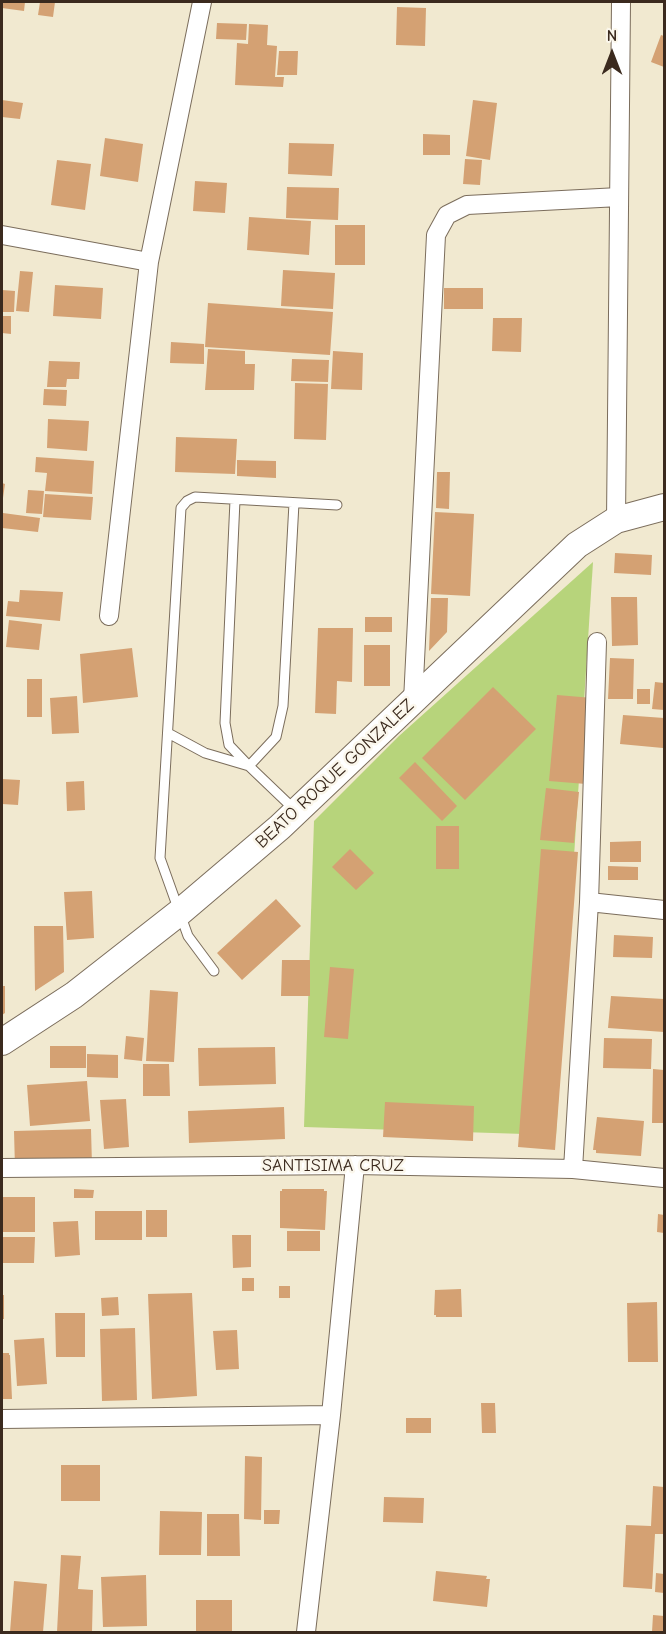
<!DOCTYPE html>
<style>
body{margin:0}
#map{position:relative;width:666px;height:1634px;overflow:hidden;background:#f1e9d0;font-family:"Comic Neue",sans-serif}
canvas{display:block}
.frame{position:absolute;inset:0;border:3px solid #3b2a1e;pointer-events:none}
.north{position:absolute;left:582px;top:24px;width:60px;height:60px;-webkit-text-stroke:4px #fbf7ec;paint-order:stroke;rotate:0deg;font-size:16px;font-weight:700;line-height:24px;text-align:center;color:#3b2a1e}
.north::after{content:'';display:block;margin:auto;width:21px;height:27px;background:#3b2a1e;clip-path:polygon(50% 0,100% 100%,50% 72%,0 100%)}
</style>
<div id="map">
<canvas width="666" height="1634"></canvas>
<div class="frame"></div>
<div class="north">N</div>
</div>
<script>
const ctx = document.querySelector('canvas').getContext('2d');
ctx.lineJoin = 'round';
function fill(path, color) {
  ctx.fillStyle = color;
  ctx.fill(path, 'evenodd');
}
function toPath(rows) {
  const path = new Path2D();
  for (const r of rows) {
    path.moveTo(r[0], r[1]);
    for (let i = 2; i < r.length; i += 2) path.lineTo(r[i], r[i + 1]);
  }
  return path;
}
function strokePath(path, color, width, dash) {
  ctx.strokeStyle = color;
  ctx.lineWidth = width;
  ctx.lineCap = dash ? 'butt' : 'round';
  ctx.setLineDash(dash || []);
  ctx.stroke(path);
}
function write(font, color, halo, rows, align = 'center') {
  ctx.font = font + ' "Comic Neue",sans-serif';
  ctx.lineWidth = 5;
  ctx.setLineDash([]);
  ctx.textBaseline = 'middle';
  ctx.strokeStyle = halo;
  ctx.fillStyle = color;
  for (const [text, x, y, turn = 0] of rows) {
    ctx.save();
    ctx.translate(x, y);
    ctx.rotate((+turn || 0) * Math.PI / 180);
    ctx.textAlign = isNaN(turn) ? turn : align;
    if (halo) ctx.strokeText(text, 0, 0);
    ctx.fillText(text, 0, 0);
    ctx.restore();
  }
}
fill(toPath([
 [593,562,556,1135,304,1127,314,821,399,736]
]), '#b7d47b');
fill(toPath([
 [2,2,25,2,24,11,2,8],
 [40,2,55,2,53,17,38,15],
 [397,7,426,8,425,46,396,45],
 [217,23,247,24,246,40,216,39],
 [249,24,268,25,267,45,277,46,275,77,284,77,283,87,235,85,237,43,248,44],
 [661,35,664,36,664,67,651,62],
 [279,51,298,51,297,75,277,75],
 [2,100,23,103,20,119,2,117],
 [473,100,497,103,490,160,466,156],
 [423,134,450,135,450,155,423,155],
 [105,138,143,144,138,182,100,176],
 [289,143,334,144,332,176,288,174],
 [465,159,482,160,480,185,463,184],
 [57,160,91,164,85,210,51,205],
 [195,181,227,183,225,213,193,211],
 [287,187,339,188,338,220,286,218],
 [249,217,311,221,309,255,247,250],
 [335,225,365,225,365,265,335,265],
 [283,270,335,273,333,309,281,306],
 [20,271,33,272,29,312,16,311],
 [55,285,103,288,101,319,53,316],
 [444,288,483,288,483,309,444,309],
 [2,290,15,291,14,312,2,312],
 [208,303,333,312,330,355,205,347],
 [2,316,11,316,11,334,2,333],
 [493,318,522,318,521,352,492,351],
 [171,342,204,344,204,364,170,363],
 [208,349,245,351,245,364,255,364,254,390,205,390],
 [333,351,363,353,362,390,331,389],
 [292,359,329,360,328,382,291,381],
 [49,361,80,362,79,379,67,379,66,387,47,387],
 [295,383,328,384,326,440,294,439],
 [44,389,67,390,66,406,43,405],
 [48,419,89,421,87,451,47,448],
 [176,437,237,439,235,474,175,472],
 [36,457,94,461,92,494,45,491,47,473,35,472],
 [237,460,276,461,276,478,237,476],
 [437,472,450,472,449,509,436,508],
 [2,483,5,484,3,498,2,498],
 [28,490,44,491,42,514,26,513],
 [45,494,93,497,91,520,43,517],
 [435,512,474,514,470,596,431,594],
 [3,513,40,518,38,532,2,528],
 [615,553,652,555,651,575,614,573],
 [20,590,63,592,60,621,6,616,8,601,19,602],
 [611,597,637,597,638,645,612,646],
 [431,598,448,598,447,632,429,651],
 [365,617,392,617,392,632,365,632],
 [9,620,42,624,39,650,6,647],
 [318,628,353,628,352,682,337,681,336,714,315,713],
 [364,645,390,645,390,686,364,686],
 [132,648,138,697,83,703,80,654],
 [610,658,634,659,633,699,608,699],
 [27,679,42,679,42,717,27,717],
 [655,682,664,683,664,710,652,709],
 [493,687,536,729,465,800,422,758],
 [637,689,650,689,650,704,637,704],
 [557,695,593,698,586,784,549,781],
 [77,696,79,733,52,734,50,698],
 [623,715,664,718,663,748,620,744],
 [415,762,457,806,442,821,399,778],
 [2,779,20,780,18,805,2,804],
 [84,781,85,810,67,811,66,782],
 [546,788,579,792,574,843,540,840],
 [436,826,459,826,459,869,436,869],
 [641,841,641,862,610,862,610,842],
 [350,849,374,873,356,890,332,867],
 [541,849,578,852,555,1150,518,1147],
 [608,866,638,867,638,880,608,880],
 [92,891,94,938,67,940,64,892],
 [276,899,301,926,242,980,217,953],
 [34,926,63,926,64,972,35,991],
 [614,935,653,937,652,958,613,957],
 [282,960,310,960,310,996,281,996],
 [330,967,354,969,348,1039,324,1037],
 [2,986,5,986,5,1013,2,1015],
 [150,990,178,992,174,1062,146,1061],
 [611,996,664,999,664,1032,608,1028],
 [126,1036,144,1038,142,1061,124,1059],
 [604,1038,652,1039,651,1069,603,1068],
 [50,1046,86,1046,86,1068,50,1068],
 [275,1047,276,1084,199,1086,198,1048],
 [87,1054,118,1055,118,1078,87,1077],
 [143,1064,169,1064,170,1096,143,1096],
 [653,1069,664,1070,664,1123,652,1123],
 [87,1081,90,1121,30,1126,27,1085],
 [126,1099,129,1147,104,1149,100,1100],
 [385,1102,474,1106,473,1141,383,1137],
 [284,1107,285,1139,189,1143,188,1111],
 [597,1117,644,1121,641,1156,596,1153,596,1150,593,1150],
 [91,1129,92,1165,15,1168,14,1131],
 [74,1189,94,1190,93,1198,74,1198],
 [282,1189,324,1189,324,1191,327,1191,325,1230,280,1228,280,1191,282,1191],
 [2,1197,35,1197,35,1232,2,1232],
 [146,1210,167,1210,167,1237,146,1237],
 [95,1211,142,1211,142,1240,95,1240],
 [658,1214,664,1215,664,1233,657,1232],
 [78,1221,80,1255,55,1257,53,1222],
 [287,1231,320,1231,320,1251,287,1251],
 [232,1235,251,1235,251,1267,233,1268],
 [3,1237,35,1237,34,1263,3,1263],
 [242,1278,254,1278,254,1291,242,1291],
 [279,1286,290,1286,290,1298,279,1298],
 [461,1289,462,1317,436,1317,436,1315,434,1315,435,1290],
 [192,1293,197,1396,152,1399,148,1294],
 [2,1295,4,1295,4,1319,2,1319],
 [118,1297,119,1315,102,1316,101,1298],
 [657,1302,658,1362,628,1362,627,1303],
 [55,1313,85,1313,85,1357,56,1357],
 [135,1328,137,1400,102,1401,100,1329],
 [237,1330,239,1369,216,1370,213,1331],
 [44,1338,47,1384,17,1386,14,1340],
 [2,1353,9,1353,9,1355,10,1355,12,1399,2,1399],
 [481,1403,495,1403,496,1433,482,1433],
 [406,1418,431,1418,431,1433,406,1433],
 [245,1456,262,1457,261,1520,244,1519],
 [61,1465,100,1465,100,1501,61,1501],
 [653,1486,664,1487,664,1534,655,1534,652,1589,623,1587,626,1525,651,1526],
 [384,1497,424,1498,423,1523,383,1522],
 [264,1510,280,1510,279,1524,264,1524],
 [160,1511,202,1512,201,1555,159,1555],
 [207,1514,239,1514,240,1556,207,1556],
 [61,1555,81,1556,78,1589,93,1590,92,1632,57,1632],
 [436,1571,487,1576,486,1579,490,1579,487,1607,433,1601],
 [656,1573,664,1574,664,1593,655,1592],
 [146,1575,147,1626,103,1627,101,1577],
 [14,1581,47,1584,43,1632,10,1632],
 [196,1600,232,1600,232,1632,196,1632],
 [653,1615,664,1616,664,1632,652,1632]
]), '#d4a173');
const lane = toPath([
 [235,500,225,723,229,745,249,766,296,811],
 [168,733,205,753,249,766,276,737,283,706,294,503],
 [214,971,188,936,160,858,181,508,187,501,195,497,337,505]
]);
const street = toPath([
 [2,235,149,262],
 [616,520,621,2],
 [109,616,149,262,202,2],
 [413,701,436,235,447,215,467,205,619,197],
 [589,902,664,910],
 [2,1168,355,1165,573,1169,664,1178],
 [573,1169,589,902,597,642],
 [2,1419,331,1415,355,1165],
 [306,1632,331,1415]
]);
const secondary = toPath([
 [2,1042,74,995,180,912,280,827,577,545,616,520,664,507]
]);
strokePath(lane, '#7b6d5c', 11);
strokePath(street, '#7b6d5c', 20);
strokePath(secondary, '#7b6d5c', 28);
strokePath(lane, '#fff', 9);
strokePath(street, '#fff', 18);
strokePath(secondary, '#fff', 26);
write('18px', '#3b2a1e', '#fbf7ec', [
 ["BEATO ROQUE GONZALEZ",335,774,-43],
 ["SANTISIMA CRUZ",333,1166]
]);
</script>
